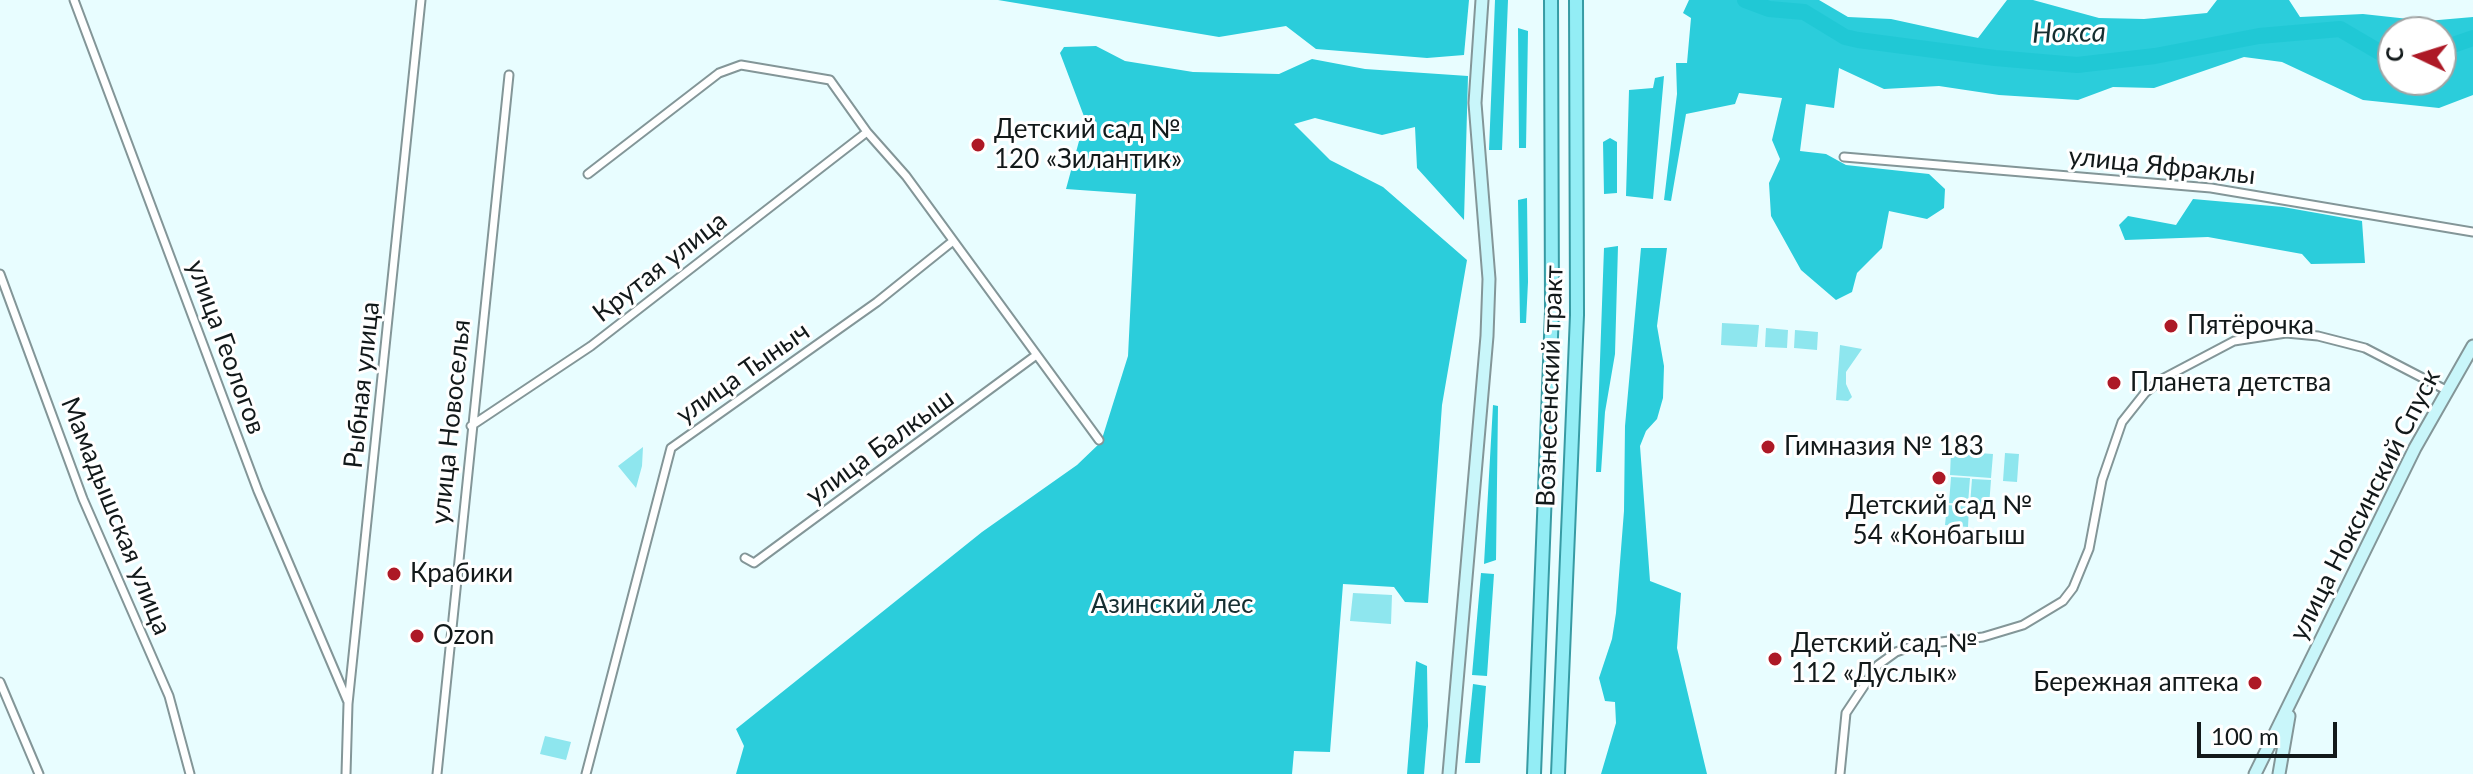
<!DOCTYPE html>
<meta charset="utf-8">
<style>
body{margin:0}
#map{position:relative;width:2473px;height:774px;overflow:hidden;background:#e8fdff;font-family:Lato,sans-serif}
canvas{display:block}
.north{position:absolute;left:2377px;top:16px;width:80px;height:80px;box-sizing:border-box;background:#fff;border:2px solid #a0a3a3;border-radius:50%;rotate:274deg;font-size:22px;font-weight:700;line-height:32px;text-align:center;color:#12191a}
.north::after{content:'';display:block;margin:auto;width:28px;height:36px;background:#ad1926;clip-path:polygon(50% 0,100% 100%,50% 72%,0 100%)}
.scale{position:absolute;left:2197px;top:722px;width:140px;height:36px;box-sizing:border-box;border:4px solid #12191a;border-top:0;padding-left:10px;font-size:24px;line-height:28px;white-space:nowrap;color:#12191a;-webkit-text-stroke:6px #fff;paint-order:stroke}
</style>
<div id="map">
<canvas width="2473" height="774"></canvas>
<div class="north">С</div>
<div class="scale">100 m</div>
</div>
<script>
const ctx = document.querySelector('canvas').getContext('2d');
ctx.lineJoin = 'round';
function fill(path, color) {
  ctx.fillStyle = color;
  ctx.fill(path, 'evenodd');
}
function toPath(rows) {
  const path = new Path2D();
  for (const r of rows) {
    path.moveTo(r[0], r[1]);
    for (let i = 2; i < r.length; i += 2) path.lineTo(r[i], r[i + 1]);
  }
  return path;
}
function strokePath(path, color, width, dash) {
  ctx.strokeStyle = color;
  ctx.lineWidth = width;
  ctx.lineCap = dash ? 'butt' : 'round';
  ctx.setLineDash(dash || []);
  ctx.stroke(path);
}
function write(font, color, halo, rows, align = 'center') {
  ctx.font = font + ' Lato,sans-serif';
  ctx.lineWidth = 6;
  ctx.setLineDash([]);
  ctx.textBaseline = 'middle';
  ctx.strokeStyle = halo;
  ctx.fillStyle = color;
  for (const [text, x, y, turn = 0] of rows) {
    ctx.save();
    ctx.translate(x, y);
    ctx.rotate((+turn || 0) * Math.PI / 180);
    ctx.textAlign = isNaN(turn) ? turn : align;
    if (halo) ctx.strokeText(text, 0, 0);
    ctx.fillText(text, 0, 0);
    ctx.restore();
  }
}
fill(toPath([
 [1722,323,1759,325,1757,347,1721,345],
 [1766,328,1788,330,1787,348,1765,347],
 [1795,330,1818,332,1817,350,1794,348],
 [1840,345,1862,349,1846,372,1846,384,1852,397,1848,401,1836,400],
 [643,447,642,466,636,488,618,466],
 [1951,451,1993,454,1991,478,1950,475],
 [2005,453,2019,454,2017,482,2003,481],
 [1951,477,1970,478,1968,504,1949,503],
 [1972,479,1991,480,1989,506,1970,505],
 [1947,505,1969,507,1968,527,1945,525],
 [1353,593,1392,595,1391,624,1350,621],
 [545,736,571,742,566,760,540,754]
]), '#8ee6ee');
fill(toPath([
 [998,0,1469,0,1464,55,1427,58,1316,49,1286,26,1219,37],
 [1495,0,1508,0,1502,150,1489,150],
 [1689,0,1819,0,1848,17,1891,19,1978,38,2007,0,2033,0,2099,18,2144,19,2207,13,2217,0,2289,0,2300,17,2363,14,2427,21,2473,17,2473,95,2439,108,2363,100,2282,62,2244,57,2154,88,2113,87,2078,100,1999,95,1939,86,1884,89,1839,68,1834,108,1806,104,1800,151,1826,154,1846,165,1929,174,1945,189,1944,208,1927,219,1889,211,1882,248,1857,273,1852,292,1836,300,1801,270,1771,216,1769,183,1780,159,1772,140,1782,98,1739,93,1735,104,1686,114,1671,201,1664,200,1677,94,1676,63,1687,63,1691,18,1683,13],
 [2441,32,2441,80,2393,80,2393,32],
 [1518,28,1528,31,1526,148,1519,148],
 [1096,46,1125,61,1193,72,1279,74,1312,59,1365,69,1468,76,1464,220,1417,168,1415,127,1382,135,1315,118,1294,124,1330,160,1383,187,1467,260,1442,405,1428,603,1405,602,1394,587,1343,584,1330,752,1294,751,1292,774,736,774,744,746,736,729,982,532,1077,465,1101,442,1128,356,1136,194,1066,189,1085,119,1060,53,1064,47],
 [1664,76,1653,199,1626,196,1629,90,1653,88,1655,78],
 [1610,138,1617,142,1617,193,1604,194,1603,142],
 [1527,198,1528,282,1526,323,1520,323,1518,200],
 [2193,199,2283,207,2362,221,2365,263,2311,264,2302,254,2208,237,2125,240,2119,225,2128,216,2176,225],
 [1618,246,1615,354,1605,412,1601,472,1596,472,1604,248],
 [1641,248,1667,248,1657,326,1664,366,1663,398,1657,419,1646,431,1640,446,1650,581,1681,593,1677,648,1707,774,1601,774,1616,723,1615,702,1605,701,1599,678,1612,639,1616,613,1624,511,1625,426],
 [1493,405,1498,406,1496,560,1484,564],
 [1481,573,1494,574,1487,676,1472,675],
 [1416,661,1427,666,1428,726,1424,774,1407,774],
 [1473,684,1486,686,1480,763,1465,763]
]), '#2bcddb');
strokePath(toPath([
 [1745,0,1769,9,1804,12,1845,37,1858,40,1995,58,2077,65,2155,56,2259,36,2340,29,2393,60],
 [2441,49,2473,38]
]), '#20c8d5', 16);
const street = toPath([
 [74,0,258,491,348,702],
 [1844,157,2211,188,2473,232],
 [588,174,719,73,741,65,830,80,867,132,906,176,1099,440],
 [0,274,83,499,169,696,190,774],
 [471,426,591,346,867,132],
 [745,558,754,563,1035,356],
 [0,682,39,774],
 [346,774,348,704,421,0],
 [437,774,509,75],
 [586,774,671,448,877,302,953,241],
 [1840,774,1846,713,1878,665,1896,652,1916,645,1983,637,2023,625,2063,601,2073,588,2089,549,2102,480,2122,422,2145,393,2162,379,2234,341,2286,333,2318,336,2365,348,2446,390]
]);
const secondary = toPath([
 [1449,774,1487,336,1489,279,1475,103,1482,0],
 [2255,774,2415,448,2473,346],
 [2279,774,2289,716]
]);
const primary = toPath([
 [1534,774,1552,311,1551,0],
 [1558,774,1577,315,1576,0]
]);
strokePath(street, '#839698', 11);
strokePath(secondary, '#839698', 15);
strokePath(primary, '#379ba4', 16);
strokePath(street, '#fff', 7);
strokePath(secondary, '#c9f6fa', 11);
strokePath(primary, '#93edf5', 12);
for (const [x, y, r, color] of [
 [978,145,8,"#ad1926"],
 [2171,326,8,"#ad1926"],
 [2114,383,8,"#ad1926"],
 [1768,447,8,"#ad1926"],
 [1939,478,8,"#ad1926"],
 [394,574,8,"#ad1926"],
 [417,636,8,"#ad1926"],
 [1775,659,8,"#ad1926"],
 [2255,683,8,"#ad1926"]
]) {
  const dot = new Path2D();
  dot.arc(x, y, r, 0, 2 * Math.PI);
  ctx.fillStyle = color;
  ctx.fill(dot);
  strokePath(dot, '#fff', 3);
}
write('26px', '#12191a', '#fff', [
 ["Детский сад №",994,130],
 ["120 «Зилантик»",994,160],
 ["Пятёрочка",2187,326],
 ["Планета детства",2130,383],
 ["Гимназия № 183",1784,447],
 ["Детский сад №",1939,506,"center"],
 ["54 «Конбагыш",1939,536,"center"],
 ["Крабики",410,574],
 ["Ozon",433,636],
 ["Детский сад №",1791,644],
 ["112 «Дуслык»",1791,674],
 ["Бережная аптека",2239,683,"right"]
], 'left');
write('26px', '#12191a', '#fff', [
 ["улица Яфраклы",2162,166,6],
 ["Крутая улица",660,267,-38],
 ["улица Геологов",226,347,70],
 ["улица Тыныч",743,373,-35],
 ["Рыбная улица",362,385,-84],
 ["Вознесенский тракт",1550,386,-88],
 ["улица Новоселья",451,422,-84],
 ["улица Балкыш",880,447,-36],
 ["улица Ноксинский Спуск",2365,505,-63],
 ["Мамадышская улица",116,516,68]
]);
write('26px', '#162f32', '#fff', [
 ["Азинский лес",1172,605]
]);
write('italic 28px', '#152e30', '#fff', [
 ["Нокса",2069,33,-1]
]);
</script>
